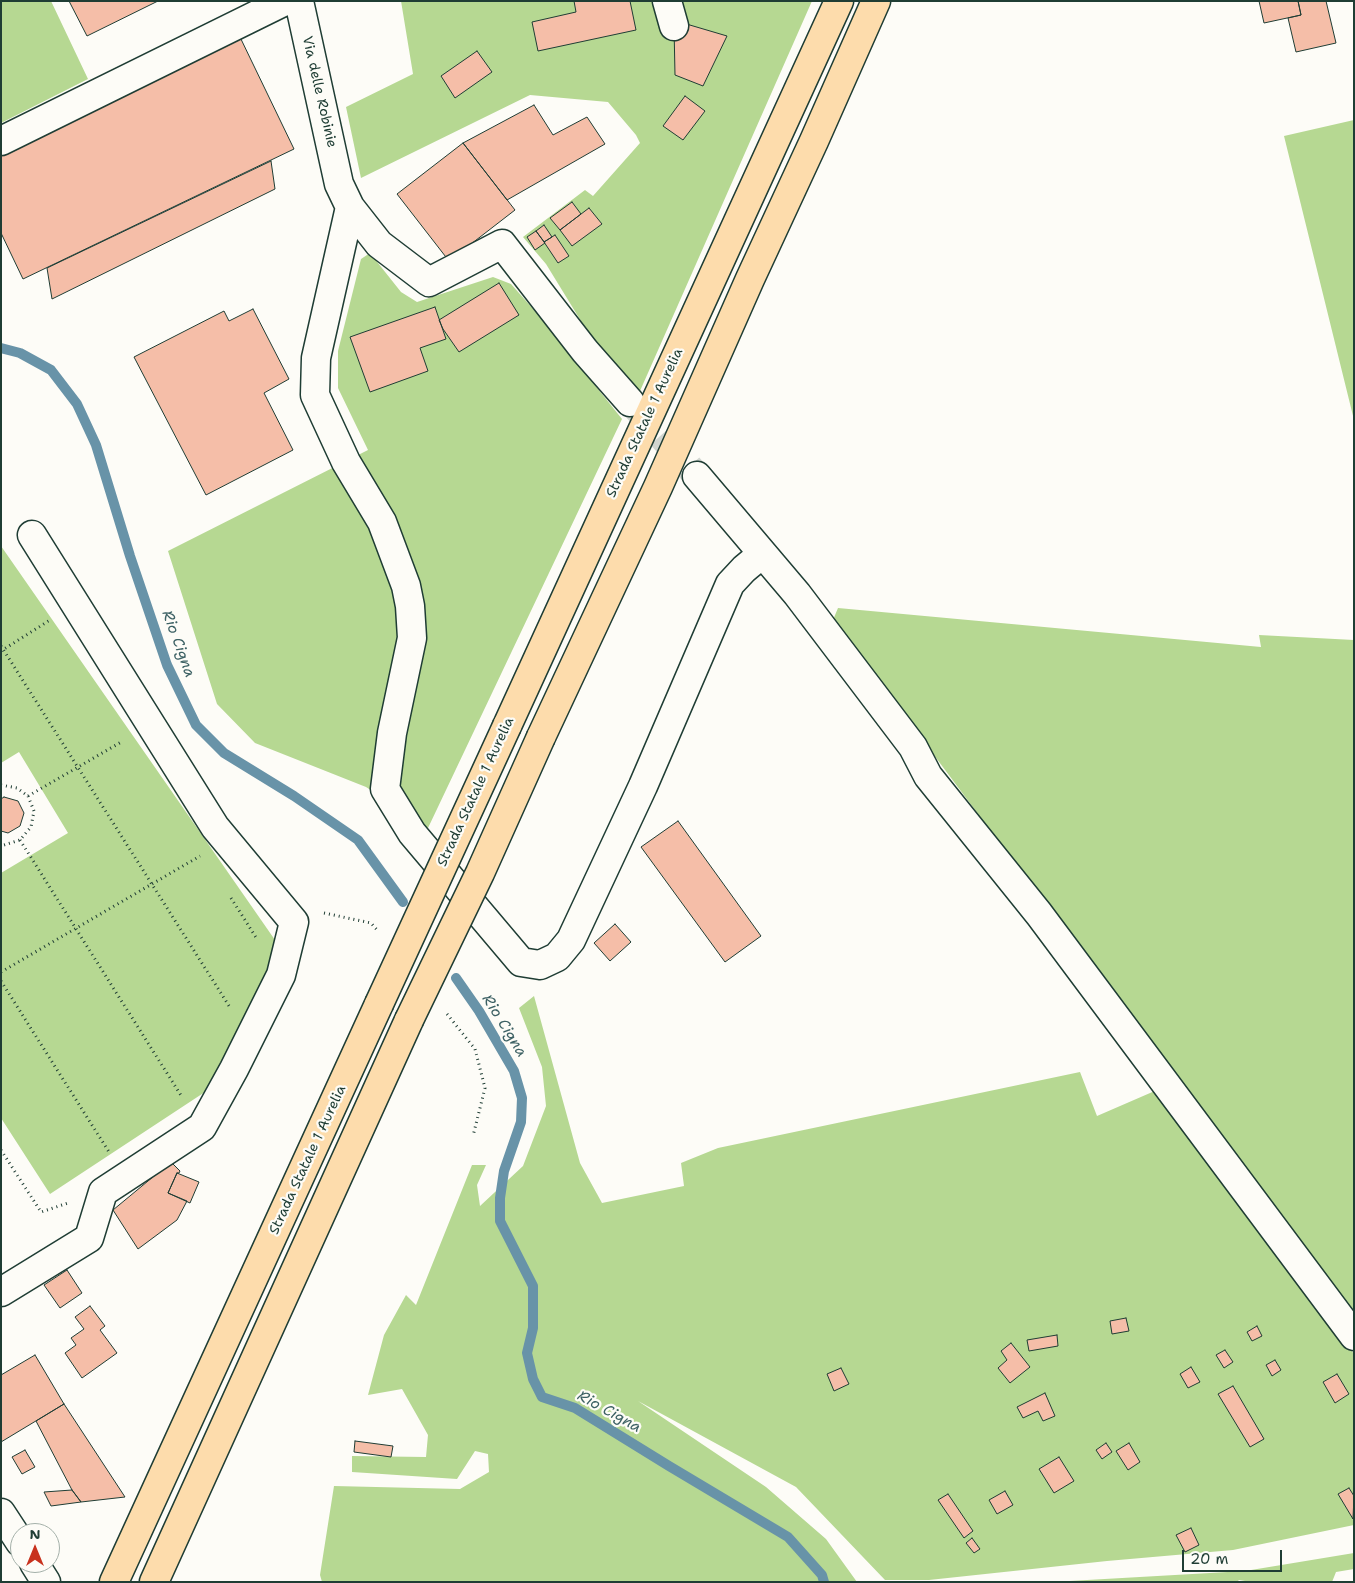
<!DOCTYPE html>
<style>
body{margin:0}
#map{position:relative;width:1355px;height:1583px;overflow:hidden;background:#fdfcf7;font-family:"Shantell Sans",sans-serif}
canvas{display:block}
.frame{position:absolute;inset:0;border:2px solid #1f3d34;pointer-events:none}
.north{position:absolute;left:10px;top:1523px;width:50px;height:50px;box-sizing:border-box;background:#fdfcf7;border:1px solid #a4b0a9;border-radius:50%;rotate:0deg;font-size:14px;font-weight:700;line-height:20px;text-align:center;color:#1f3d34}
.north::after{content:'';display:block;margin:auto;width:18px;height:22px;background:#c8321e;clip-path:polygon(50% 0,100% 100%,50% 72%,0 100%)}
.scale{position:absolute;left:1182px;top:1550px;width:100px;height:22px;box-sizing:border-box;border:2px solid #1f3d34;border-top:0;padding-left:6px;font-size:15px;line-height:18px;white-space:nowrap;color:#1f3d34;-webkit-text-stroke:4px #fdfcf7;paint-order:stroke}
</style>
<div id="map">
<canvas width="1355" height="1583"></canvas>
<div class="frame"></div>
<div class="north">N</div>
<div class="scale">20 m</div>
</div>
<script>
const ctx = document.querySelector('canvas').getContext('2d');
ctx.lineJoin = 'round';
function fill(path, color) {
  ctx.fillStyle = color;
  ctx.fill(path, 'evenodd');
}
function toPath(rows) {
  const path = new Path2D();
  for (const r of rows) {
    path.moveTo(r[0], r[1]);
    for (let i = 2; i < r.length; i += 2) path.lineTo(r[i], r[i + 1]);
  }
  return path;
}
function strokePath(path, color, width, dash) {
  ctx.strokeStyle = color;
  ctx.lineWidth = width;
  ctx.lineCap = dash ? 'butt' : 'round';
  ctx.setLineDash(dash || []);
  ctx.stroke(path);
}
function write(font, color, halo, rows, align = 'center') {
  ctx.font = font + ' "Shantell Sans",sans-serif';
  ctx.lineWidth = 4.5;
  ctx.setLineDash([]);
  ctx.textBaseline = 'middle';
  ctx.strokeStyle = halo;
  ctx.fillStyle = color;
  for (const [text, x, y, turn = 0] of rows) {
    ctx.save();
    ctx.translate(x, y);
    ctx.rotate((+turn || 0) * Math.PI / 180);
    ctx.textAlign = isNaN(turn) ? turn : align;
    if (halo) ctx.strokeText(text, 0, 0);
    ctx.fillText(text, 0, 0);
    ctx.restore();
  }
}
fill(toPath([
 [1,1,51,1,88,79,1,123],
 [401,1,812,1,640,391,603,357,546,264,523,237,585,190,593,196,640,143,636,135,608,102,530,95,361,178,346,107,413,74],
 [1354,120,1354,420,1284,136],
 [370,253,401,292,417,302,493,277,511,284,542,319,622,419,428,828,366,787,255,743,217,704,168,551,368,450,338,388,338,351,361,259],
 [1,546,275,940,261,996,208,1090,50,1194,1,1118,1,873,68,833,19,752,1,763],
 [838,608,1261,647,1259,635,1354,640,1354,1317,833,620],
 [534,996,580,1163,602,1203,684,1186,681,1163,718,1148,1080,1072,1097,1116,1157,1090,1354,1354,1354,1525,1233,1550,1107,1561,929,1580,885,1580,796,1487,638,1401,766,1487,826,1539,857,1582,322,1582,320,1575,334,1486,460,1489,489,1472,488,1454,475,1451,457,1479,352,1472,352,1456,426,1457,428,1435,402,1389,368,1395,384,1335,406,1295,416,1305,472,1165,486,1165,477,1185,480,1206,523,1166,546,1106,542,1067,519,1008],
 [1354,1553,1354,1569,1336,1572,1332,1582,1251,1582,1239,1580,1237,1582,1052,1582,1245,1571]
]), '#b6d892');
strokePath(toPath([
 [1,348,20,353,51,370,77,404,96,445,130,556,167,665,196,725,224,753,294,796,358,840,403,902],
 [456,978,479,1011,514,1071,522,1098,521,1122,504,1171,500,1198,500,1221,533,1286,533,1328,527,1353,533,1379,542,1397,575,1408,669,1466,788,1537,822,1575,824,1582]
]), '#6893a8', 10);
const building = toPath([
 [69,1,158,1,87,36,69,1],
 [574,1,630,1,636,30,538,51,532,22,576,12,574,1],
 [1259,1,1298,1,1301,15,1264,23,1259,1],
 [1298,1,1326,1,1336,43,1296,52,1288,18,1301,15,1298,1],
 [683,23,727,36,703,86,675,75,674,26,683,23],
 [239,35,294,149,23,279,1,233,1,149,239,35],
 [477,51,492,72,455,98,441,76,477,51],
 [685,96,705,111,683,140,663,126,685,96],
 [534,105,553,135,587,117,605,144,507,200,463,143,534,105],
 [463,143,515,210,449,261,397,194,463,143],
 [271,161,275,189,52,299,47,268,271,161],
 [572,202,581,214,560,230,550,218,572,202],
 [589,208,602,224,572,246,560,230,589,208],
 [544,225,552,237,544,242,536,231,544,225],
 [536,231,545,243,535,250,527,237,536,231],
 [555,235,569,256,558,263,544,242,555,235],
 [499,283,519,315,459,352,443,329,439,320,499,283],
 [435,307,446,339,420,348,428,371,370,392,350,337,435,307],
 [253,309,289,379,264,393,293,450,206,495,134,357,224,311,229,321,253,309],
 [4,797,18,801,24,813,20,826,8,833,1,831,1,799,4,797],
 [678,821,761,936,725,962,641,847,678,821],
 [615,924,631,942,610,961,594,943,615,924],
 [171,1162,180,1171,179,1173,177,1173,168,1193,187,1201,177,1220,138,1249,113,1210,171,1162],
 [177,1173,199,1182,190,1203,168,1193,177,1173],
 [67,1270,82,1293,60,1308,44,1285,67,1270],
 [90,1306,105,1326,100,1330,117,1353,82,1378,65,1353,76,1345,71,1338,84,1329,75,1317,90,1306],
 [1126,1318,1129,1331,1112,1334,1110,1321,1126,1318],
 [1257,1326,1262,1336,1252,1341,1247,1332,1257,1326],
 [1057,1335,1058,1346,1029,1351,1027,1340,1057,1335],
 [1011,1343,1030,1367,1010,1383,998,1368,1007,1360,1001,1351,1011,1343],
 [1225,1350,1233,1362,1224,1368,1216,1355,1225,1350],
 [35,1355,64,1404,1,1442,1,1375,35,1355],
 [1275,1360,1281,1370,1272,1376,1266,1365,1275,1360],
 [1191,1367,1200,1382,1188,1388,1180,1374,1191,1367],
 [841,1368,849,1384,834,1391,827,1374,841,1368],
 [1337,1374,1349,1394,1335,1403,1323,1382,1337,1374],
 [1233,1386,1264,1439,1250,1447,1218,1394,1233,1386],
 [1045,1393,1055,1416,1043,1421,1038,1411,1023,1418,1017,1407,1045,1393],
 [64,1404,125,1497,81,1502,72,1490,36,1421,64,1404],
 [355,1441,393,1446,391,1457,354,1452,355,1441],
 [1106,1443,1112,1452,1102,1459,1096,1450,1106,1443],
 [1129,1443,1140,1462,1128,1470,1116,1451,1129,1443],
 [25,1450,35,1467,22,1474,12,1457,25,1450],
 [1059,1457,1074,1481,1054,1493,1039,1469,1059,1457],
 [1349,1488,1354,1496,1353,1519,1338,1494,1349,1488],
 [72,1490,81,1502,51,1506,44,1492,72,1490],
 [1005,1491,1013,1505,997,1514,989,1500,1005,1491],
 [948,1494,973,1531,964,1538,938,1500,948,1494],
 [1191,1528,1199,1545,1185,1552,1176,1535,1191,1528],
 [972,1538,980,1549,974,1553,966,1543,972,1538]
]);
fill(building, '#f5bea8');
strokePath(building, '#1f3d34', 1);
strokePath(toPath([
 [633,404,697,476]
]), '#d1d6d0', 28, [28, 14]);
const minor = toPath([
 [299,1,339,184,350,207,316,358,315,395,346,462,382,522,406,586,410,606,412,638,392,733,385,789,412,833,521,962,540,965,557,957,571,940,643,786,730,584,744,569,762,554],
 [667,1,674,26],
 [1,141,285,1],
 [350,207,379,244,429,282,502,244,585,351,630,402],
 [697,476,797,594,913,747,928,776,1039,914,1354,1336],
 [1,1292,89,1238,103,1192,202,1127,234,1069,281,975,294,922,215,827,32,535],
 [1,1513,20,1542],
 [34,1563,46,1582]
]);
const highway = toPath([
 [507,726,839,1],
 [541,737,658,487,750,279,814,141,876,1],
 [114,1582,379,1004],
 [154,1582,409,1020]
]);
strokePath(minor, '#1f3d34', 31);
strokePath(highway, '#1f3d34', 31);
strokePath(toPath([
 [1,646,231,1009],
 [1,651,50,620],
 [1,785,17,788,28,796,34,811,31,827,20,840,4,845,1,844],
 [28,796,123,741],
 [20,840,182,1097],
 [231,898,257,939],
 [324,913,371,923,378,931],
 [1,972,200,856],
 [1,981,109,1152],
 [447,1014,475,1049,485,1088,473,1136],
 [1,1150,41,1212,68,1203]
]), '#1f3d34', 3, [1, 4]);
strokePath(minor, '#fdfcf7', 28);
strokePath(highway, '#fddcac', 28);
const highwayBridge = toPath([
 [379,1004,507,726],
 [409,1020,480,873,541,737]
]);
strokePath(highwayBridge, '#1f3d34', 31, []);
strokePath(highwayBridge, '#fddcac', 28);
write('14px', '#1f3d34', '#fdfcf7', [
 ["Via delle Robinie",319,92,77],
 ["Strada Statale 1 Aurelia",645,423,-65],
 ["Strada Statale 1 Aurelia",476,792,-65],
 ["Strada Statale 1 Aurelia",308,1160,-65]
]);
write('italic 15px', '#3d6164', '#fdfcf7', [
 ["Rio Cigna",178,644,70],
 ["Rio Cigna",504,1026,58],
 ["Rio Cigna",609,1412,29]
]);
</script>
